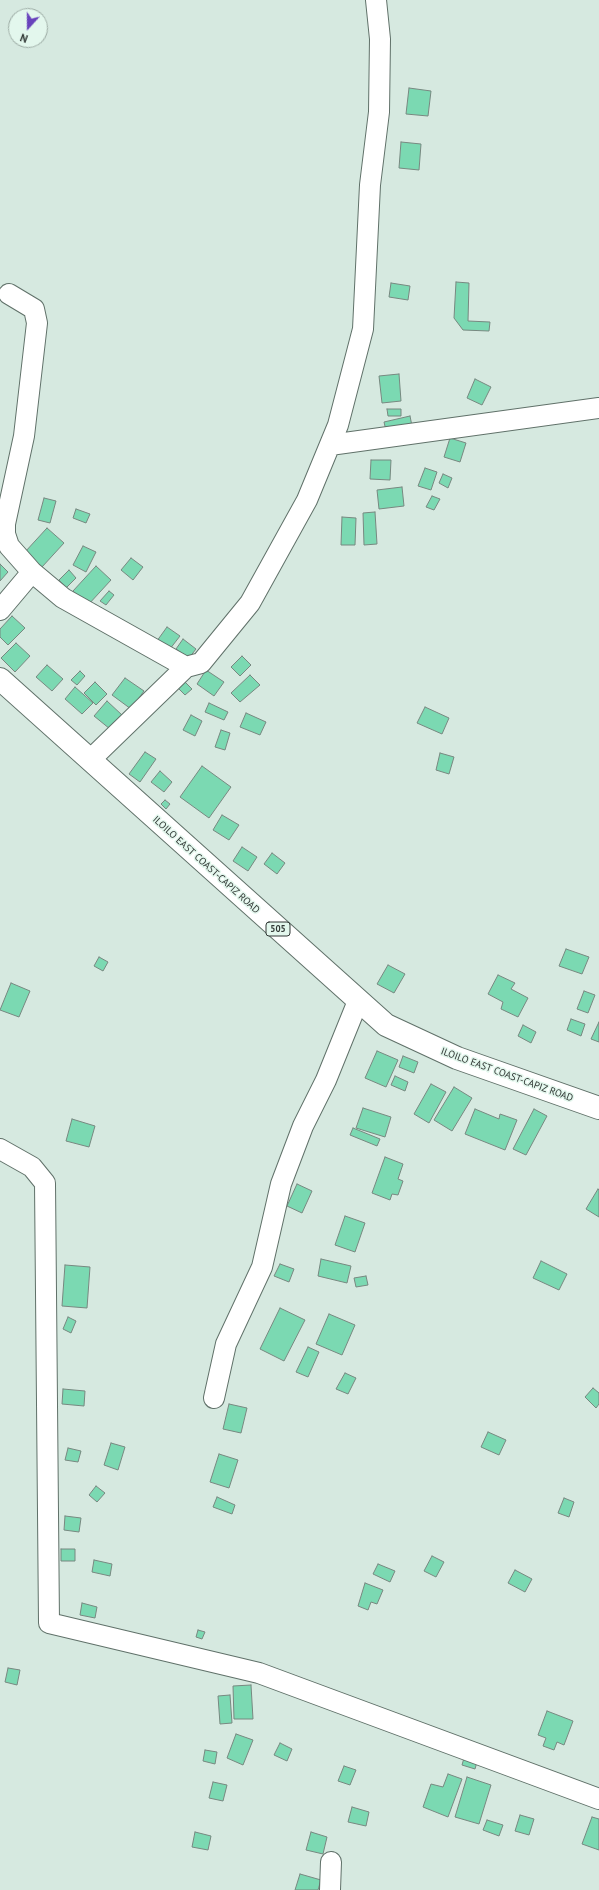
<!DOCTYPE html>
<style>
body{margin:0}
#map{position:relative;width:599px;height:1890px;overflow:hidden;background:#d6e9e0;font-family:"PT Sans",sans-serif}
canvas{display:block}
.north{position:absolute;left:8px;top:8px;width:40px;height:40px;box-sizing:border-box;background:#e3f7ed;border:1px solid #9baaa3;border-radius:50%;rotate:201deg;font-size:11px;font-weight:700;line-height:16px;text-align:center;color:#303734}
.north::after{content:'';display:block;margin:auto;width:14px;height:18px;background:#6843bc;clip-path:polygon(50% 0,100% 100%,50% 72%,0 100%)}
</style>
<div id="map">
<canvas width="599" height="1890"></canvas>
<div class="north">N</div>
</div>
<script>
const ctx = document.querySelector('canvas').getContext('2d');
ctx.lineJoin = 'round';
function fill(path, color) {
  ctx.fillStyle = color;
  ctx.fill(path, 'evenodd');
}
function toPath(rows) {
  const path = new Path2D();
  for (const r of rows) {
    path.moveTo(r[0], r[1]);
    for (let i = 2; i < r.length; i += 2) path.lineTo(r[i], r[i + 1]);
  }
  return path;
}
function strokePath(path, color, width, dash) {
  ctx.strokeStyle = color;
  ctx.lineWidth = width;
  ctx.lineCap = dash ? 'butt' : 'round';
  ctx.setLineDash(dash || []);
  ctx.stroke(path);
}
function write(font, color, halo, rows, align = 'center') {
  ctx.font = font + ' "PT Sans",sans-serif';
  ctx.lineWidth = 3;
  ctx.setLineDash([]);
  ctx.textBaseline = 'middle';
  ctx.strokeStyle = halo;
  ctx.fillStyle = color;
  for (const [text, x, y, turn = 0] of rows) {
    ctx.save();
    ctx.translate(x, y);
    ctx.rotate((+turn || 0) * Math.PI / 180);
    ctx.textAlign = isNaN(turn) ? turn : align;
    if (halo) ctx.strokeText(text, 0, 0);
    ctx.fillText(text, 0, 0);
    ctx.restore();
  }
}
const building = toPath([
 [409,88,431,91,428,116,406,114,409,88],
 [401,142,421,144,419,170,399,168,401,142],
 [456,282,469,283,468,321,490,322,489,331,463,330,454,318,456,282],
 [391,283,410,286,408,300,389,297,391,283],
 [399,374,401,401,382,403,379,376,399,374],
 [475,379,491,387,482,405,467,398,475,379],
 [387,409,401,409,401,416,388,416,387,409],
 [410,416,413,431,387,435,384,422,410,416],
 [450,438,466,443,460,462,444,457,450,438],
 [371,460,391,460,390,480,370,479,371,460],
 [425,468,437,472,431,490,418,486,425,468],
 [443,474,452,478,448,488,439,483,443,474],
 [402,487,404,506,379,509,377,490,402,487],
 [432,496,440,499,434,510,426,507,432,496],
 [44,498,56,501,50,523,38,520,44,498],
 [76,509,90,514,86,523,73,518,76,509],
 [375,512,377,544,364,545,363,513,375,512],
 [342,517,356,518,355,545,341,545,342,517],
 [47,528,64,543,42,567,25,552,47,528],
 [83,546,96,552,86,572,73,565,83,546],
 [131,558,143,567,133,580,121,570,131,558],
 [0,564,8,572,0,581,0,564],
 [96,566,111,580,88,605,73,591,96,566],
 [69,570,76,578,66,588,59,580,69,570],
 [109,591,114,595,106,605,100,601,109,591],
 [12,616,25,628,8,645,0,637,0,629,12,616],
 [167,627,180,636,166,654,154,645,167,627],
 [183,639,196,649,189,658,176,649,183,639],
 [16,643,30,656,15,672,1,658,16,643],
 [242,656,251,665,240,676,231,667,242,656],
 [47,665,63,679,52,691,36,677,47,665],
 [206,670,224,682,214,696,197,684,206,670],
 [80,671,85,676,77,685,71,680,80,671],
 [250,675,260,685,240,702,231,693,250,675],
 [125,678,144,691,131,709,112,695,125,678],
 [95,682,107,694,96,705,84,693,95,682],
 [185,682,192,689,185,695,178,688,185,682],
 [75,687,93,703,82,714,65,699,75,687],
 [107,701,122,715,110,729,94,716,107,701],
 [209,703,228,712,224,720,205,712,209,703],
 [425,707,449,718,442,734,417,723,425,707],
 [246,713,266,722,260,735,240,727,246,713],
 [191,715,202,721,195,736,183,730,191,715],
 [221,730,230,733,225,750,215,747,221,730],
 [145,752,156,759,140,782,129,774,145,752],
 [440,753,454,757,449,774,436,770,440,753],
 [202,766,231,787,209,818,180,797,202,766],
 [160,771,172,782,164,792,151,782,160,771],
 [165,800,170,804,166,809,161,804,165,800],
 [222,815,239,825,229,840,213,830,222,815],
 [242,847,257,857,248,871,233,861,242,847],
 [272,853,285,863,277,874,264,864,272,853],
 [566,949,589,957,582,974,559,966,566,949],
 [99,957,108,962,103,971,94,966,99,957],
 [388,965,405,974,394,993,377,984,388,965],
 [498,975,515,983,511,989,528,998,518,1017,501,1009,503,1002,488,994,498,975],
 [11,983,30,991,19,1017,0,1010,11,983],
 [584,991,595,995,588,1013,577,1009,584,991],
 [571,1019,585,1024,581,1036,567,1030,571,1019],
 [599,1022,599,1042,591,1039,599,1022],
 [523,1025,536,1032,531,1043,518,1036,523,1025],
 [377,1051,398,1060,386,1087,365,1078,377,1051],
 [403,1056,418,1062,414,1073,399,1067,403,1056],
 [395,1076,408,1082,405,1091,391,1085,395,1076],
 [431,1084,446,1092,429,1123,414,1114,431,1084],
 [454,1087,472,1098,452,1131,434,1120,454,1087],
 [363,1108,391,1117,385,1137,356,1128,363,1108],
 [475,1109,499,1119,500,1114,517,1120,505,1150,465,1134,475,1109],
 [534,1109,547,1116,526,1155,513,1149,534,1109],
 [72,1119,95,1126,89,1147,66,1141,72,1119],
 [353,1128,380,1139,377,1146,350,1135,353,1128],
 [385,1157,403,1164,398,1179,403,1181,398,1195,392,1194,390,1200,372,1193,385,1157],
 [297,1184,312,1191,302,1213,287,1206,297,1184],
 [598,1189,599,1190,599,1217,586,1209,598,1189],
 [345,1216,365,1223,355,1252,335,1245,345,1216],
 [321,1259,351,1266,347,1283,318,1276,321,1259],
 [541,1261,567,1274,559,1290,533,1278,541,1261],
 [280,1264,294,1269,289,1282,274,1276,280,1264],
 [65,1265,90,1267,87,1308,62,1306,65,1265],
 [366,1276,368,1285,356,1287,354,1278,366,1276],
 [280,1308,305,1320,284,1361,260,1349,280,1308],
 [329,1314,355,1325,342,1355,316,1344,329,1314],
 [68,1317,76,1321,71,1333,63,1329,68,1317],
 [308,1347,319,1352,308,1377,296,1372,308,1347],
 [345,1373,356,1378,348,1394,336,1389,345,1373],
 [593,1388,599,1393,599,1404,596,1408,585,1397,593,1388],
 [63,1389,85,1391,84,1406,62,1404,63,1389],
 [229,1404,247,1408,241,1433,223,1429,229,1404],
 [488,1432,506,1440,499,1455,481,1447,488,1432],
 [111,1443,125,1447,118,1470,104,1465,111,1443],
 [68,1448,81,1451,78,1462,65,1460,68,1448],
 [219,1454,238,1460,229,1488,210,1482,219,1454],
 [96,1486,105,1493,97,1502,89,1495,96,1486],
 [217,1497,235,1505,232,1514,213,1507,217,1497],
 [564,1498,574,1502,569,1517,558,1513,564,1498],
 [65,1516,81,1518,79,1532,64,1530,65,1516],
 [61,1549,75,1549,75,1561,61,1561,61,1549],
 [432,1556,444,1562,436,1577,424,1571,432,1556],
 [94,1560,112,1564,110,1576,92,1572,94,1560],
 [378,1564,395,1571,390,1582,373,1574,378,1564],
 [515,1570,532,1579,525,1592,508,1583,515,1570],
 [365,1583,383,1590,377,1604,371,1602,368,1610,358,1606,365,1583],
 [82,1603,97,1607,95,1618,80,1615,82,1603],
 [198,1630,205,1632,202,1639,196,1637,198,1630],
 [8,1668,20,1670,17,1685,5,1682,8,1668],
 [251,1685,253,1719,234,1719,233,1686,251,1685],
 [230,1695,232,1723,220,1724,218,1696,230,1695],
 [547,1711,573,1721,564,1745,557,1742,554,1750,543,1746,546,1738,538,1735,547,1711],
 [236,1734,253,1740,243,1765,227,1758,236,1734],
 [280,1743,292,1749,287,1761,274,1755,280,1743],
 [205,1750,217,1752,215,1764,203,1761,205,1750],
 [464,1758,477,1762,475,1769,462,1765,464,1758],
 [344,1766,356,1770,350,1785,338,1781,344,1766],
 [448,1774,462,1779,448,1817,423,1807,431,1784,443,1787,448,1774],
 [467,1777,491,1785,479,1824,455,1817,467,1777],
 [213,1782,227,1785,223,1801,209,1798,213,1782],
 [352,1807,369,1812,366,1826,348,1822,352,1807],
 [520,1815,534,1819,529,1835,515,1831,520,1815],
 [592,1817,599,1819,599,1850,582,1844,592,1817],
 [487,1820,503,1825,499,1836,483,1830,487,1820],
 [195,1832,211,1836,208,1850,192,1847,195,1832],
 [311,1832,327,1837,323,1854,306,1850,311,1832],
 [300,1874,321,1880,318,1890,295,1890,300,1874]
]);
fill(building, '#7bd9b2');
strokePath(building, '#778880', 1);
const minor = toPath([
 [9,294,34,309,37,323,24,436,5,524,5,534,9,546,32,572],
 [330,445,599,408],
 [0,610,32,572,63,598,186,667,201,663,250,603,307,500,338,425,363,329,370,185,379,112,380,39,376,0],
 [90,760,186,667],
 [0,1149,32,1167,45,1183,49,1623,259,1673,599,1799],
 [214,1398,226,1344,262,1267,281,1184,303,1126,326,1080,358,1001],
 [330,1890,331,1862]
]);
const major = toPath([
 [0,679,386,1025,457,1058,599,1108]
]);
strokePath(minor, '#607169', 22);
strokePath(major, '#607169', 24);
strokePath(minor, '#fff', 20);
strokePath(major, '#fff', 22);
for (const [x, y, w] of [
 [278,929,24]
]) {
  const box = new Path2D();
  box.roundRect(x - w / 2, y - 7, w, 14, 3);
  ctx.fillStyle = '#e3f7ed';
  ctx.fill(box);
  strokePath(box, '#303734', 1);
}
write('bold 9px', '#303734', null, [
 ["505",278,929]
]);
write('10px', '#303734', '#e3f7ed', [
 ["ILOILO EAST COAST-CAPIZ ROAD",206,865,42],
 ["ILOILO EAST COAST-CAPIZ ROAD",507,1075,20]
]);
</script>
